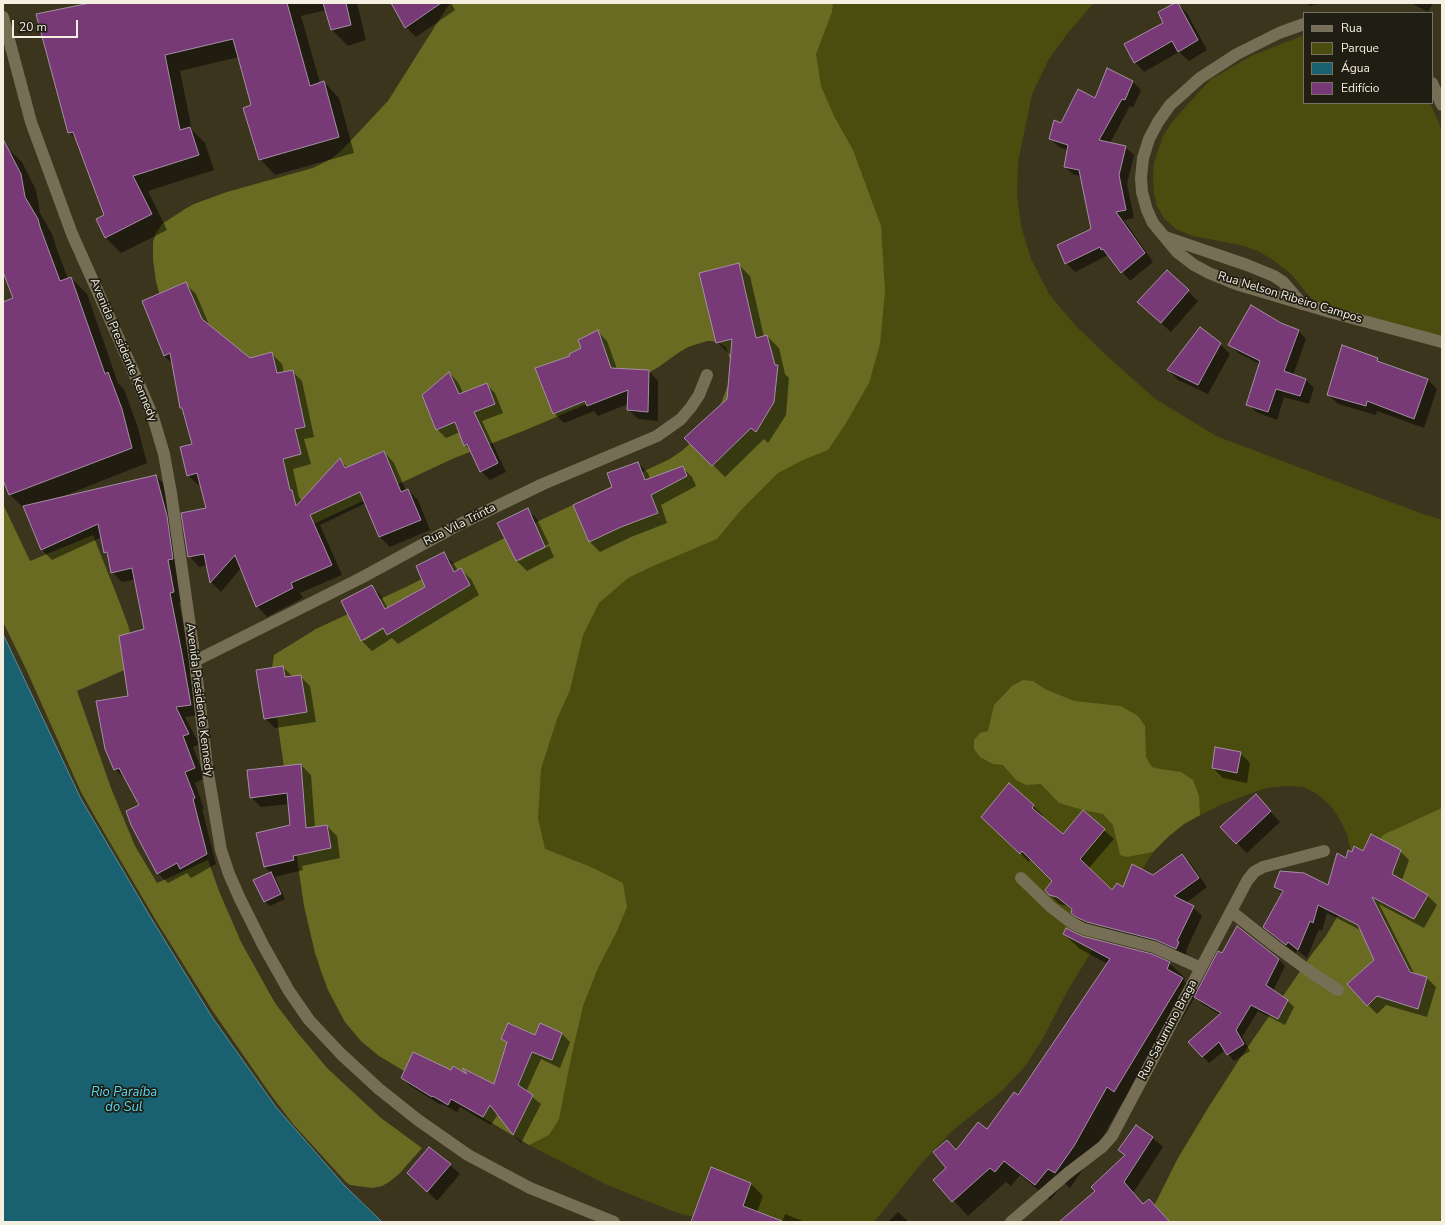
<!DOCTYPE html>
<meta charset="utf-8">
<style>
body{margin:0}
#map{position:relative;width:1445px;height:1225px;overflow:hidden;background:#3c351e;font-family:"Nunito Sans",sans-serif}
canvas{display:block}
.frame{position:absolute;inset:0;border:4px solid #f4efe1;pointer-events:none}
.legend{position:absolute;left:1303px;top:12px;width:130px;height:92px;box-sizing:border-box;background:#201d13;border:1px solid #757165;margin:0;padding:5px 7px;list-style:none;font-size:12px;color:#f4efe1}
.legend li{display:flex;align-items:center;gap:8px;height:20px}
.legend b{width:20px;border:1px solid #757165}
.scale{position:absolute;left:12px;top:20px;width:66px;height:18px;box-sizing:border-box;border:2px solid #f4efe1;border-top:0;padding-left:5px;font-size:12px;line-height:14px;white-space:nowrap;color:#f4efe1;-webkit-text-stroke:3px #201d13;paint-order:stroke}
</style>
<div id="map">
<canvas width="1445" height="1225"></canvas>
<div class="frame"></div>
<ul class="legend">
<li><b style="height:5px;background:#766f56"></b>Rua</li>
<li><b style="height:11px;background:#4b4d0e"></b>Parque</li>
<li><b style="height:11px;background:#196170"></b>Água</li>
<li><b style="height:11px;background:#773a77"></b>Edifício</li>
</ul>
<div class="scale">20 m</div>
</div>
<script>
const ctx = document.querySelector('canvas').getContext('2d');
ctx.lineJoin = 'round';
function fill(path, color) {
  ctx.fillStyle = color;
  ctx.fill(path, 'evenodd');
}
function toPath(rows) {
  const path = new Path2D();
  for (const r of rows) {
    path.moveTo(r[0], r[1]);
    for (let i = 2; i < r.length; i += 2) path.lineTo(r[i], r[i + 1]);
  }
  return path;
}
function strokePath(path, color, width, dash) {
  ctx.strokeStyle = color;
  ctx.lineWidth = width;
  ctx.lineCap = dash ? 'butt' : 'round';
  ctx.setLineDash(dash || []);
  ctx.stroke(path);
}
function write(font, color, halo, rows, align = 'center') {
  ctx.font = font + ' "Nunito Sans",sans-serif';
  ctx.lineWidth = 3.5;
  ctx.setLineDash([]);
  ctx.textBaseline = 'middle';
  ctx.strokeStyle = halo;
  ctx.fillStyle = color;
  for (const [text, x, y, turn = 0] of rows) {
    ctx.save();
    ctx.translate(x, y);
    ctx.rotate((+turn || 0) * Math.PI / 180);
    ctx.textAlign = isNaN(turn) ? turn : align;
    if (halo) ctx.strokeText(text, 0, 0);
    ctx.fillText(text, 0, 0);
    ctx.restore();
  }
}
fill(toPath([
 [450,3,1096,3,1091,6,1067,34,1049,59,1032,94,1018,162,1017,194,1021,226,1031,259,1049,294,1074,324,1106,355,1154,398,1216,436,1420,513,1442,520,1442,1222,1146,1222,1178,1158,1210,1105,1239,1060,1312,954,1326,936,1346,902,1353,861,1347,834,1339,818,1330,805,1317,794,1304,787,1289,786,1266,788,1222,804,1184,824,1169,836,1153,852,1069,988,1042,1040,1026,1065,1002,1091,952,1131,920,1165,874,1222,712,1222,675,1212,607,1185,529,1145,379,1056,361,1041,345,1022,328,990,321,973,304,906,285,772,274,655,316,629,406,587,541,520,670,459,683,450,698,436,719,409,732,374,732,365,726,347,721,344,713,341,707,341,688,347,678,353,660,366,624,388,528,429,452,459,234,558,156,281,153,259,153,242,156,233,162,224,194,204,227,192,313,168,331,159,343,149,388,101,434,28],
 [1304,35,1304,103,1430,103,1442,130,1442,339,1321,304,1311,298,1291,274,1273,260,1258,251,1240,245,1193,236,1176,229,1164,218,1157,206,1154,193,1153,178,1154,163,1163,136,1173,121,1210,80,1251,56]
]), '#4b4d0e');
fill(toPath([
 [450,3,833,3,832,12,816,54,821,86,834,116,853,150,881,226,885,291,880,344,869,383,846,423,828,450,805,459,778,473,741,510,717,539,653,566,628,578,599,603,583,635,570,690,557,719,541,769,538,818,545,849,591,867,623,883,627,907,616,933,598,968,583,1006,571,1058,559,1119,549,1135,529,1145,379,1056,361,1041,345,1022,328,990,315,953,304,906,275,705,272,668,274,655,316,629,406,587,541,520,670,459,683,450,698,436,719,409,732,374,732,365,726,347,721,344,713,341,707,341,688,347,678,353,660,366,624,388,528,429,452,459,237,560,232,555,166,319,156,281,153,259,153,242,156,233,162,224,185,209,194,204,227,192,313,168,331,159,343,149,388,101,434,28],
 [3,504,30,561,93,535,121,606,128,625,138,664,77,691,111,788,135,846,157,883,208,860,219,891,241,942,275,1003,297,1032,327,1068,381,1118,422,1148,399,1174,389,1182,382,1186,372,1188,350,1185,346,1182,293,1124,271,1095,212,1010,155,919,98,822,81,792,26,669,3,622],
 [1023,680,1033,681,1045,689,1074,701,1121,706,1138,716,1145,726,1146,757,1152,767,1160,769,1181,772,1193,780,1199,796,1200,815,1184,824,1169,836,1153,852,1127,857,1120,855,1113,825,1103,814,1083,810,1059,803,1041,784,1026,785,1016,780,1003,765,993,764,980,757,974,749,974,740,980,733,988,731,994,705,1012,686],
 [1442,808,1442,1219,1439,1222,1146,1222,1178,1158,1210,1105,1239,1060,1312,954,1326,936,1346,902,1353,861,1385,834]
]), '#686b21');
const water = toPath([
 [3,634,81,799,151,918,212,1017,276,1107,344,1185,382,1222,3,1222,3,634]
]);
fill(water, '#196170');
strokePath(water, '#5b8c92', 1);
fill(toPath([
 [94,3,357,3,366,40,348,46,332,30,326,10,301,16,320,83,324,82,339,98,354,153,275,175,260,159,252,106,239,57,180,71,192,130,205,143,214,170,148,191,167,230,121,253,106,238,97,219,105,216,78,141,69,132],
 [392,3,451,3,455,10,416,37,406,27],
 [1177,3,1187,13,1207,50,1189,61,1179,52,1144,72,1135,62,1164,24],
 [1307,3,1321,3,1310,6],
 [1411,3,1433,3,1428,12],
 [1133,82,1141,90,1133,108,1130,106,1110,143,1125,147,1134,155,1127,184,1134,218,1124,220,1153,262,1130,281,1108,255,1075,272,1066,263,1092,229,1081,176,1074,175,1065,167,1068,150,1059,147,1050,138,1061,124,1096,100],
 [6,147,22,162,36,190,40,213,53,236,55,244,68,279,71,278,87,294,118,383,124,389,137,425,147,463,61,497,61,498,156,476,166,486,184,602,179,603,192,665,200,715,185,717,199,744,193,747,205,778,195,783,204,809,202,809,216,864,191,878,187,873,168,883,158,873,140,805,125,779,115,769,129,697,145,630,136,579,122,582,112,572,109,556,105,552,102,537,52,560,41,549,26,510,10,495,3,477,3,303,14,299,6,276,3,277,3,148],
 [738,264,750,276,764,337,767,336,779,348,785,374,789,378,786,415,768,443,764,439,725,477,686,438,728,400,732,354,729,354,717,342],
 [1167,271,1198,301,1171,332,1149,312],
 [186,284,196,294,210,327,250,359,272,354,282,364,284,373,292,371,302,381,314,437,304,439,311,464,293,469,299,497,302,501,340,460,348,468,384,452,394,463,406,491,408,490,418,500,430,530,390,547,380,537,366,503,320,525,342,575,300,593,303,598,267,617,257,606,241,568,221,592,211,582,207,565,199,567,189,556,207,508,201,485,198,485,188,475,193,445,184,411,181,408,173,364,164,356],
 [1281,324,1298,330,1306,339,1293,375,1306,380,1314,388,1309,404,1284,397,1277,420,1256,412,1248,404,1260,364,1238,353,1230,344],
 [597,331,607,341,617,369,649,371,658,381,658,421,638,419,628,409,628,404,598,416,594,411,564,423,554,413,571,356,583,349],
 [1220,344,1230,354,1208,394,1178,380,1168,370],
 [1377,359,1382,364,1427,379,1437,389,1424,428,1377,411,1376,415,1338,404,1328,394],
 [449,373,458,382,463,393,486,384,495,393,503,413,482,421,506,472,490,480,481,471,473,454,465,445,460,432,446,438,437,429],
 [638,463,648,473,650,479,682,467,692,477,696,486,661,505,667,523,631,537,600,552,590,542,575,505,613,488],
 [527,509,537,519,549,544,519,559,519,561,549,546,554,557,527,571,517,561,498,523],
 [443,553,453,563,458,571,461,570,471,579,479,595,398,644,392,638,372,651,362,641,342,602,372,586,381,596,388,609,426,587],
 [387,624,388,626,364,641,364,638],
 [283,667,293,677,300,676,310,686,316,722,275,728,265,718],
 [1240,753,1250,763,1247,783,1223,778,1213,768],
 [301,765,311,775,315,828,327,826,337,836,340,858,302,866,303,870,275,877,285,899,270,906,265,902,271,873,265,867,257,834,291,826,289,804,261,807,251,797],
 [1009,784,1043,815,1041,816,1063,835,1083,812,1114,839,1088,869,1112,891,1153,876,1182,855,1191,864,1207,887,1186,903,1193,907,1202,916,1186,951,1187,952,1185,957,1097,931,1081,922,1072,913,1073,911,1067,906,1059,904,1046,890,1053,881,1031,859,1029,862,991,826],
 [1265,806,1280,822,1247,853,1237,843],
 [1400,851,1409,860,1402,880,1428,896,1437,905,1424,928,1379,904,1415,975,1427,978,1436,987,1427,1017,1386,1005,1377,1014,1348,984,1376,960,1362,931,1327,913,1322,931,1319,929,1307,958,1297,950,1296,953,1273,936,1264,927,1283,894,1275,887,1329,886,1346,859,1352,854,1363,852],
 [1064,934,1082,937,1169,963,1185,978,1184,981,1197,994,1223,954,1279,959,1285,966,1273,991,1288,1001,1294,1007,1285,1025,1258,1011,1242,1037,1250,1051,1234,1061,1225,1050,1209,1063,1189,1042,1221,1015,1202,1004,1195,997,1130,1106,1123,1101,1089,1161,1070,1188,1064,1183,1050,1200,1020,1175,1011,1186,1006,1182,968,1216,934,1180,948,1168,947,1141,957,1151,987,1131,1019,1096,1108,964,1080,949],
 [562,1034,570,1042,560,1068,541,1059,526,1092,541,1104,521,1143,513,1135,498,1114,491,1125,460,1107,457,1112,442,1104,441,1105,410,1086,402,1077,452,1072,494,1085,508,1044,503,1039],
 [1136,1126,1153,1138,1163,1147,1133,1193,1144,1205,1166,1222,1070,1222,1126,1156,1120,1150],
 [450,1165,460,1174,437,1201,419,1183],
 [751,1184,763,1196,757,1212,782,1222,785,1214,805,1222,693,1222],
 [898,1212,909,1222,888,1222]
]), '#0007');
const building = toPath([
 [90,3,287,3,310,86,324,81,339,137,259,160,243,108,251,105,233,39,165,55,180,130,190,127,199,155,133,176,152,214,105,238,96,219,104,215,73,132,68,133,36,14,90,3],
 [323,3,346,3,351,25,331,30,323,3],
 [391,3,441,3,405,28,391,3],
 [1175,3,1178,3,1198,40,1178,52,1172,41,1134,63,1124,44,1163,23,1158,12,1175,3],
 [1107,68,1133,81,1125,100,1122,99,1099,140,1126,146,1119,175,1126,210,1116,212,1145,253,1121,273,1103,249,1101,250,1100,247,1065,264,1057,245,1091,229,1079,170,1064,167,1068,145,1049,139,1054,120,1061,123,1078,89,1095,98,1107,68],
 [3,139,21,174,25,197,38,219,40,227,60,281,71,277,105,374,108,372,122,409,132,448,9,495,3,480,3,302,13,298,3,272,3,139],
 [739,263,756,338,767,335,775,365,778,365,774,402,756,432,751,428,712,466,684,438,727,399,732,339,716,343,699,273,739,263],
 [1167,270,1189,290,1161,323,1137,302,1167,270],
 [186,282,202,319,250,358,272,352,277,373,293,370,305,427,295,429,301,454,283,459,290,490,292,490,296,506,340,458,345,468,384,451,401,492,408,489,421,520,379,537,360,492,310,515,332,565,291,583,293,588,256,607,235,555,210,583,204,554,188,557,181,513,206,508,197,473,187,476,180,447,192,444,182,408,180,408,170,353,164,356,142,301,186,282],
 [1251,305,1281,323,1299,330,1284,371,1306,379,1300,396,1276,389,1268,412,1246,405,1260,361,1228,345,1251,305],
 [1200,327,1221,343,1198,385,1167,370,1200,327],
 [598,330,611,368,649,370,648,412,627,410,628,390,587,406,585,401,553,414,535,368,570,356,569,354,581,348,578,340,598,330],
 [1342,345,1378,358,1377,361,1428,379,1414,419,1367,401,1366,406,1327,395,1342,345],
 [449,372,459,394,487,383,495,404,474,412,498,463,480,472,467,444,464,446,455,422,436,430,422,395,449,372],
 [638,462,645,480,683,466,687,476,651,495,658,513,621,527,589,542,573,505,612,487,607,473,638,462],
 [156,475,167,516,173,559,168,560,174,592,170,593,182,654,191,705,176,707,189,734,183,736,195,768,185,772,195,798,193,799,207,854,180,869,177,863,157,874,131,825,126,811,139,805,119,768,114,770,105,749,96,701,128,696,119,636,144,629,132,568,111,573,107,552,104,553,98,524,41,550,23,506,156,475],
 [528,508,545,547,516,561,497,523,528,508],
 [444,552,454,572,461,568,470,585,387,635,383,628,361,641,341,601,372,585,385,609,425,587,416,566,444,552],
 [283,666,285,677,301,675,307,712,264,719,256,670,283,666],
 [1215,747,1241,752,1237,773,1212,768,1215,747],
 [301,764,306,828,327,825,331,848,293,856,294,860,264,867,256,833,290,825,287,793,250,798,247,770,301,764],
 [1009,783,1034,805,1032,808,1063,834,1083,810,1105,829,1080,859,1112,890,1117,883,1123,887,1132,864,1153,875,1182,854,1199,878,1174,896,1194,906,1177,941,1179,942,1176,949,1156,940,1087,922,1076,917,1071,913,1072,909,1057,897,1049,895,1045,890,1052,881,1022,851,1020,854,981,817,1009,783],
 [1256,794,1271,811,1236,844,1220,827,1256,794],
 [1371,834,1401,850,1392,874,1428,895,1414,919,1372,897,1410,972,1427,977,1418,1009,1377,996,1367,1006,1347,984,1374,960,1358,925,1318,905,1313,923,1310,921,1298,950,1288,942,1286,945,1263,927,1283,891,1274,887,1280,871,1304,873,1328,885,1337,853,1346,858,1348,850,1352,852,1354,846,1363,851,1371,834],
 [271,872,281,894,264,902,253,880,271,872],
 [1237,926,1279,959,1266,985,1288,1000,1278,1019,1251,1005,1236,1030,1244,1044,1227,1055,1219,1042,1202,1057,1188,1042,1221,1013,1194,997,1218,951,1222,953,1237,926],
 [1066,928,1082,936,1152,954,1170,962,1167,969,1183,978,1114,1092,1107,1087,1074,1146,1055,1173,1048,1169,1035,1185,1004,1161,995,1172,990,1168,952,1202,933,1180,946,1168,933,1152,947,1140,956,1150,978,1122,987,1129,1014,1092,1018,1095,1110,959,1063,934,1066,928],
 [508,1023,535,1035,540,1023,562,1033,552,1060,532,1052,518,1085,533,1095,513,1135,490,1105,483,1117,451,1099,448,1105,433,1096,432,1097,401,1078,413,1052,451,1070,453,1066,467,1074,462,1068,494,1084,507,1042,501,1039,508,1023],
 [1136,1125,1153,1137,1124,1182,1143,1204,1149,1199,1170,1222,1059,1222,1095,1191,1091,1187,1125,1155,1118,1150,1136,1125],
 [429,1147,451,1164,427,1192,407,1173,429,1147],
 [711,1167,751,1183,743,1206,782,1221,782,1222,691,1222,711,1167]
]);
fill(building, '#773a77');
strokePath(building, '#a58fa4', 1);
strokePath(toPath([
 [1304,24,1279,33,1237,54,1200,78,1170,105,1158,122,1149,139,1143,158,1141,178,1142,192,1147,210,1153,223,1177,252,1194,265,1209,273,1236,284,1330,312,1442,342],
 [1432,83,1442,105],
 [1165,237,1247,265,1274,276,1283,282,1302,304],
 [195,661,361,578,462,523,543,484,657,436,681,419,691,407,699,395,707,375],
 [1021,878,1051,907,1072,923,1084,929,1154,947,1201,968],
 [1232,912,1275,946,1312,973,1338,990],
 [1011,1222,1068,1173,1102,1147,1112,1136,1247,881,1254,872,1263,867,1324,851]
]), '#766f56', 12);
strokePath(toPath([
 [3,17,31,122,72,234,138,382,153,417,164,454,171,493,195,661,207,767,221,850,229,874,240,899,263,945,289,991,309,1020,341,1054,379,1089,418,1120,468,1155,530,1188,614,1222]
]), '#766f56', 12);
write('12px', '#f4efe1', '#201d13', [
 ["Rua Nelson Ribeiro Campos",1290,298,17],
 ["Avenida Presidente Kennedy",123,350,67],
 ["Rua Vila Trinta",460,525,-27],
 ["Avenida Presidente Kennedy",199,700,83],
 ["Rua Saturnino Braga",1168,1030,-62]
]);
write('italic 13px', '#56daf5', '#201d13', [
 ["Rio Paraíba",124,1093],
 ["do Sul",124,1108]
]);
</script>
